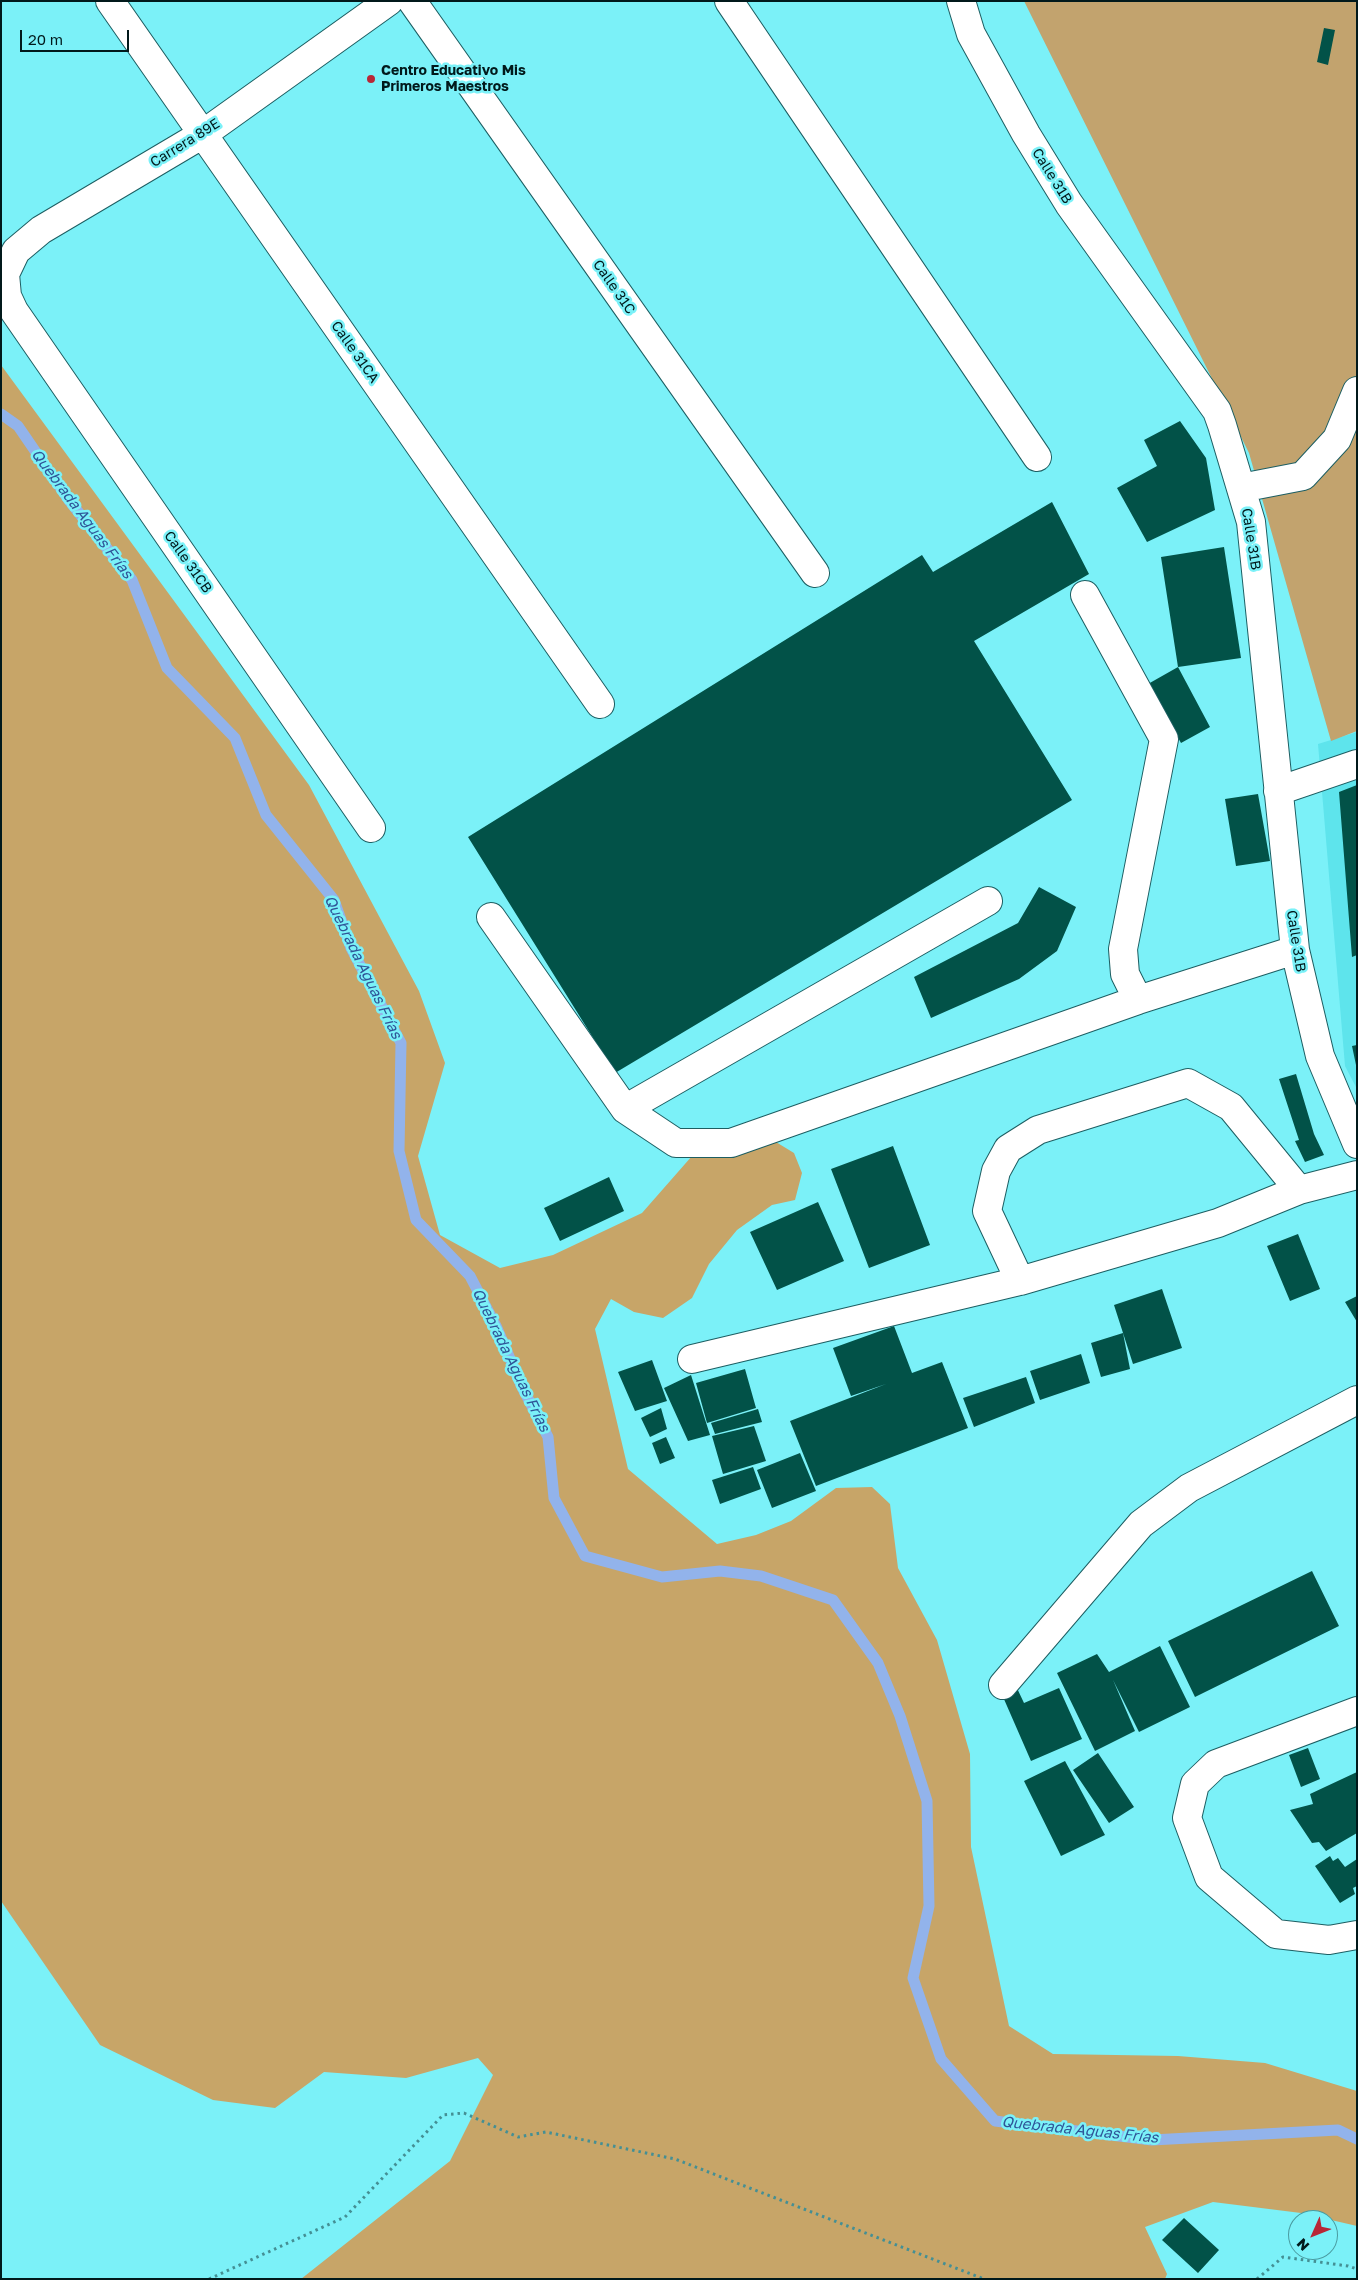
<!DOCTYPE html>
<meta charset="utf-8">
<style>
body{margin:0}
#map{position:relative;width:1358px;height:2280px;overflow:hidden;background:#7bf1f8;font-family:"Golos Text",sans-serif}
canvas{display:block}
.frame{position:absolute;inset:0;border:2px solid #01191b;pointer-events:none}
.north{position:absolute;left:1288px;top:2210px;width:50px;height:50px;box-sizing:border-box;background:#7bf1f8;border:1px solid #4a9ba0;border-radius:50%;rotate:226deg;font-size:14px;font-weight:700;line-height:20px;text-align:center;color:#01191b}
.north::after{content:'';display:block;margin:auto;width:18px;height:22px;background:#b82737;clip-path:polygon(50% 0,100% 100%,50% 72%,0 100%)}
.scale{position:absolute;left:20px;top:30px;width:109px;height:22px;box-sizing:border-box;border:2px solid #01191b;border-top:0;padding-left:6px;font-size:15px;line-height:18px;white-space:nowrap;color:#01191b;-webkit-text-stroke:4px #7bf1f8;paint-order:stroke}
</style>
<div id="map">
<canvas width="1358" height="2280"></canvas>
<div class="frame"></div>
<div class="north">N</div>
<div class="scale">20 m</div>
</div>
<script>
const ctx = document.querySelector('canvas').getContext('2d');
ctx.lineJoin = 'round';
function fill(path, color) {
  ctx.fillStyle = color;
  ctx.fill(path, 'evenodd');
}
function toPath(rows) {
  const path = new Path2D();
  for (const r of rows) {
    path.moveTo(r[0], r[1]);
    for (let i = 2; i < r.length; i += 2) path.lineTo(r[i], r[i + 1]);
  }
  return path;
}
function strokePath(path, color, width, dash) {
  ctx.strokeStyle = color;
  ctx.lineWidth = width;
  ctx.lineCap = dash ? 'butt' : 'round';
  ctx.setLineDash(dash || []);
  ctx.stroke(path);
}
function write(font, color, halo, rows, align = 'center') {
  ctx.font = font + ' "Golos Text",sans-serif';
  ctx.lineWidth = 5;
  ctx.setLineDash([]);
  ctx.textBaseline = 'middle';
  ctx.strokeStyle = halo;
  ctx.fillStyle = color;
  for (const [text, x, y, turn = 0] of rows) {
    ctx.save();
    ctx.translate(x, y);
    ctx.rotate((+turn || 0) * Math.PI / 180);
    ctx.textAlign = isNaN(turn) ? turn : align;
    if (halo) ctx.strokeText(text, 0, 0);
    ctx.fillText(text, 0, 0);
    ctx.restore();
  }
}
fill(toPath([
 [1357,732,1357,1089,1345,1066,1318,744]
]), '#5ee4ec');
fill(toPath([
 [1024,1,1357,1,1357,731,1331,741,1249,453]
]), '#c2a36e');
fill(toPath([
 [1,365,309,785,419,991,445,1063,418,1156,440,1235,500,1268,553,1255,642,1213,692,1156,771,1139,794,1153,802,1173,795,1200,772,1205,737,1230,709,1264,692,1298,663,1318,634,1312,611,1299,595,1329,628,1469,717,1544,756,1535,791,1521,836,1488,872,1487,890,1504,898,1568,937,1640,970,1754,971,1847,1009,2026,1053,2054,1178,2056,1265,2063,1357,2091,1357,2226,1301,2213,1213,2202,1145,2227,1167,2274,1165,2279,301,2279,450,2161,493,2075,478,2058,406,2078,324,2072,275,2108,213,2100,100,2045,1,1901]
]), '#c7a568');
strokePath(toPath([
 [1,414,18,426,68,499,132,580,167,668,235,738,266,815,334,900,351,948,401,1043,399,1151,416,1220,470,1276,496,1326,522,1387,548,1437,554,1498,585,1556,662,1577,720,1571,761,1576,833,1600,878,1663,900,1716,927,1801,929,1906,913,1978,941,2059,995,2121,1152,2140,1338,2130,1357,2139]
]), '#92b3eb', 11);
fill(toPath([
 [1324,28,1335,30,1328,65,1317,62],
 [1180,421,1206,458,1215,510,1147,542,1117,488,1157,466,1144,440],
 [1052,502,1089,574,974,641,1072,800,615,1073,468,837,922,555,933,572],
 [1224,547,1241,658,1178,667,1161,557],
 [1178,667,1210,727,1181,743,1148,684],
 [1357,785,1357,955,1352,957,1339,792],
 [1258,794,1270,861,1236,866,1225,799],
 [1039,887,1076,907,1057,951,1019,979,931,1018,914,977,1018,923],
 [1357,1045,1357,1065,1356,1065,1352,1046],
 [1296,1074,1314,1134,1324,1155,1305,1162,1295,1141,1299,1140,1279,1079],
 [893,1146,930,1245,869,1268,831,1169],
 [609,1177,624,1211,560,1241,544,1208],
 [818,1202,844,1261,777,1290,750,1232],
 [1298,1234,1320,1289,1290,1301,1267,1246],
 [1162,1289,1182,1348,1133,1364,1114,1305],
 [1357,1296,1357,1322,1345,1302],
 [894,1326,912,1373,942,1362,968,1428,816,1486,790,1421,886,1384,851,1396,833,1348],
 [1123,1333,1130,1369,1101,1377,1091,1343],
 [1081,1354,1090,1383,1040,1400,1030,1371],
 [652,1360,667,1401,635,1411,618,1372],
 [745,1369,756,1408,707,1423,696,1383],
 [691,1375,710,1435,688,1441,664,1388],
 [1026,1377,1035,1403,974,1427,963,1398],
 [661,1408,667,1429,650,1437,641,1418],
 [758,1409,762,1422,715,1434,711,1423],
 [754,1426,766,1461,723,1474,712,1436],
 [666,1437,675,1458,660,1464,652,1443],
 [800,1453,816,1491,772,1508,757,1470],
 [753,1467,761,1489,720,1504,712,1480],
 [1312,1571,1339,1626,1195,1697,1168,1641],
 [1160,1646,1190,1707,1139,1732,1113,1680,1135,1731,1095,1751,1057,1673,1097,1654,1109,1672],
 [1015,1684,1024,1703,1059,1688,1082,1739,1031,1761,1000,1690],
 [1308,1748,1320,1779,1301,1787,1289,1755],
 [1098,1753,1134,1807,1109,1823,1073,1770],
 [1065,1761,1105,1835,1061,1856,1024,1781],
 [1357,1772,1357,1833,1326,1851,1319,1842,1312,1843,1290,1810,1313,1804,1310,1794],
 [1330,1856,1333,1861,1338,1858,1345,1867,1357,1859,1357,1886,1353,1888,1355,1894,1340,1903,1315,1866],
 [1184,2218,1219,2250,1198,2273,1162,2240]
]), '#025248');
const minor = toPath([
 [110,1,600,704],
 [412,1,815,573],
 [729,1,1037,457],
 [961,1,971,34,1026,134,1069,204,1217,411,1222,425,1251,522,1295,950,1320,1056,1357,1144],
 [1241,488,1303,476,1337,439,1357,391],
 [1085,595,1164,739,1123,949,1125,974,1138,1000],
 [1278,791,1357,764],
 [371,828,14,311,7,296,5,274,16,251,41,230,203,134,389,1],
 [491,917,625,1109,676,1143,731,1143,1138,1000,1295,950],
 [625,1109,988,901],
 [1020,1281,987,1211,996,1171,1008,1149,1038,1130,1188,1083,1231,1107,1299,1190],
 [692,1359,1020,1281,1218,1223,1299,1190,1357,1175],
 [1003,1685,1141,1524,1189,1488,1357,1400],
 [1357,1711,1216,1764,1195,1784,1187,1818,1209,1877,1276,1934,1329,1940,1357,1935]
]);
strokePath(minor, '#1d5e62', 30);
strokePath(toPath([
 [209,2279,345,2217,443,2115,464,2113,518,2137,546,2132,675,2159,984,2279],
 [1257,2279,1283,2257,1348,2266,1357,2269]
]), '#448f94', 3, [2.5, 4]);
strokePath(minor, '#fff', 28);
for (const [x, y, r, color] of [
 [371,79,5,"#b82737"]
]) {
  const dot = new Path2D();
  dot.arc(x, y, r, 0, 2 * Math.PI);
  ctx.fillStyle = color;
  ctx.fill(dot);
  strokePath(dot, '#7bf1f8', 2);
}
write('bold 14px', '#01191b', '#7bf1f8', [
 ["Centro Educativo Mis",381,71],
 ["Primeros Maestros",381,87]
], 'left');
write('14px', '#01191b', '#7bf1f8', [
 ["Carrera 89E",185,143,-32],
 ["Calle 31B",1052,176,58],
 ["Calle 31C",614,287,55],
 ["Calle 31CA",355,352,55],
 ["Calle 31B",1251,539,81],
 ["Calle 31CB",188,562,55],
 ["Calle 31B",1296,941,81]
]);
write('italic 15px', '#2f5598', '#7bf1f8', [
 ["Quebrada Aguas Frías",82,514,53],
 ["Quebrada Aguas Frías",363,967,64],
 ["Quebrada Aguas Frías",511,1360,64],
 ["Quebrada Aguas Frías",1080,2130,6]
]);
</script>
